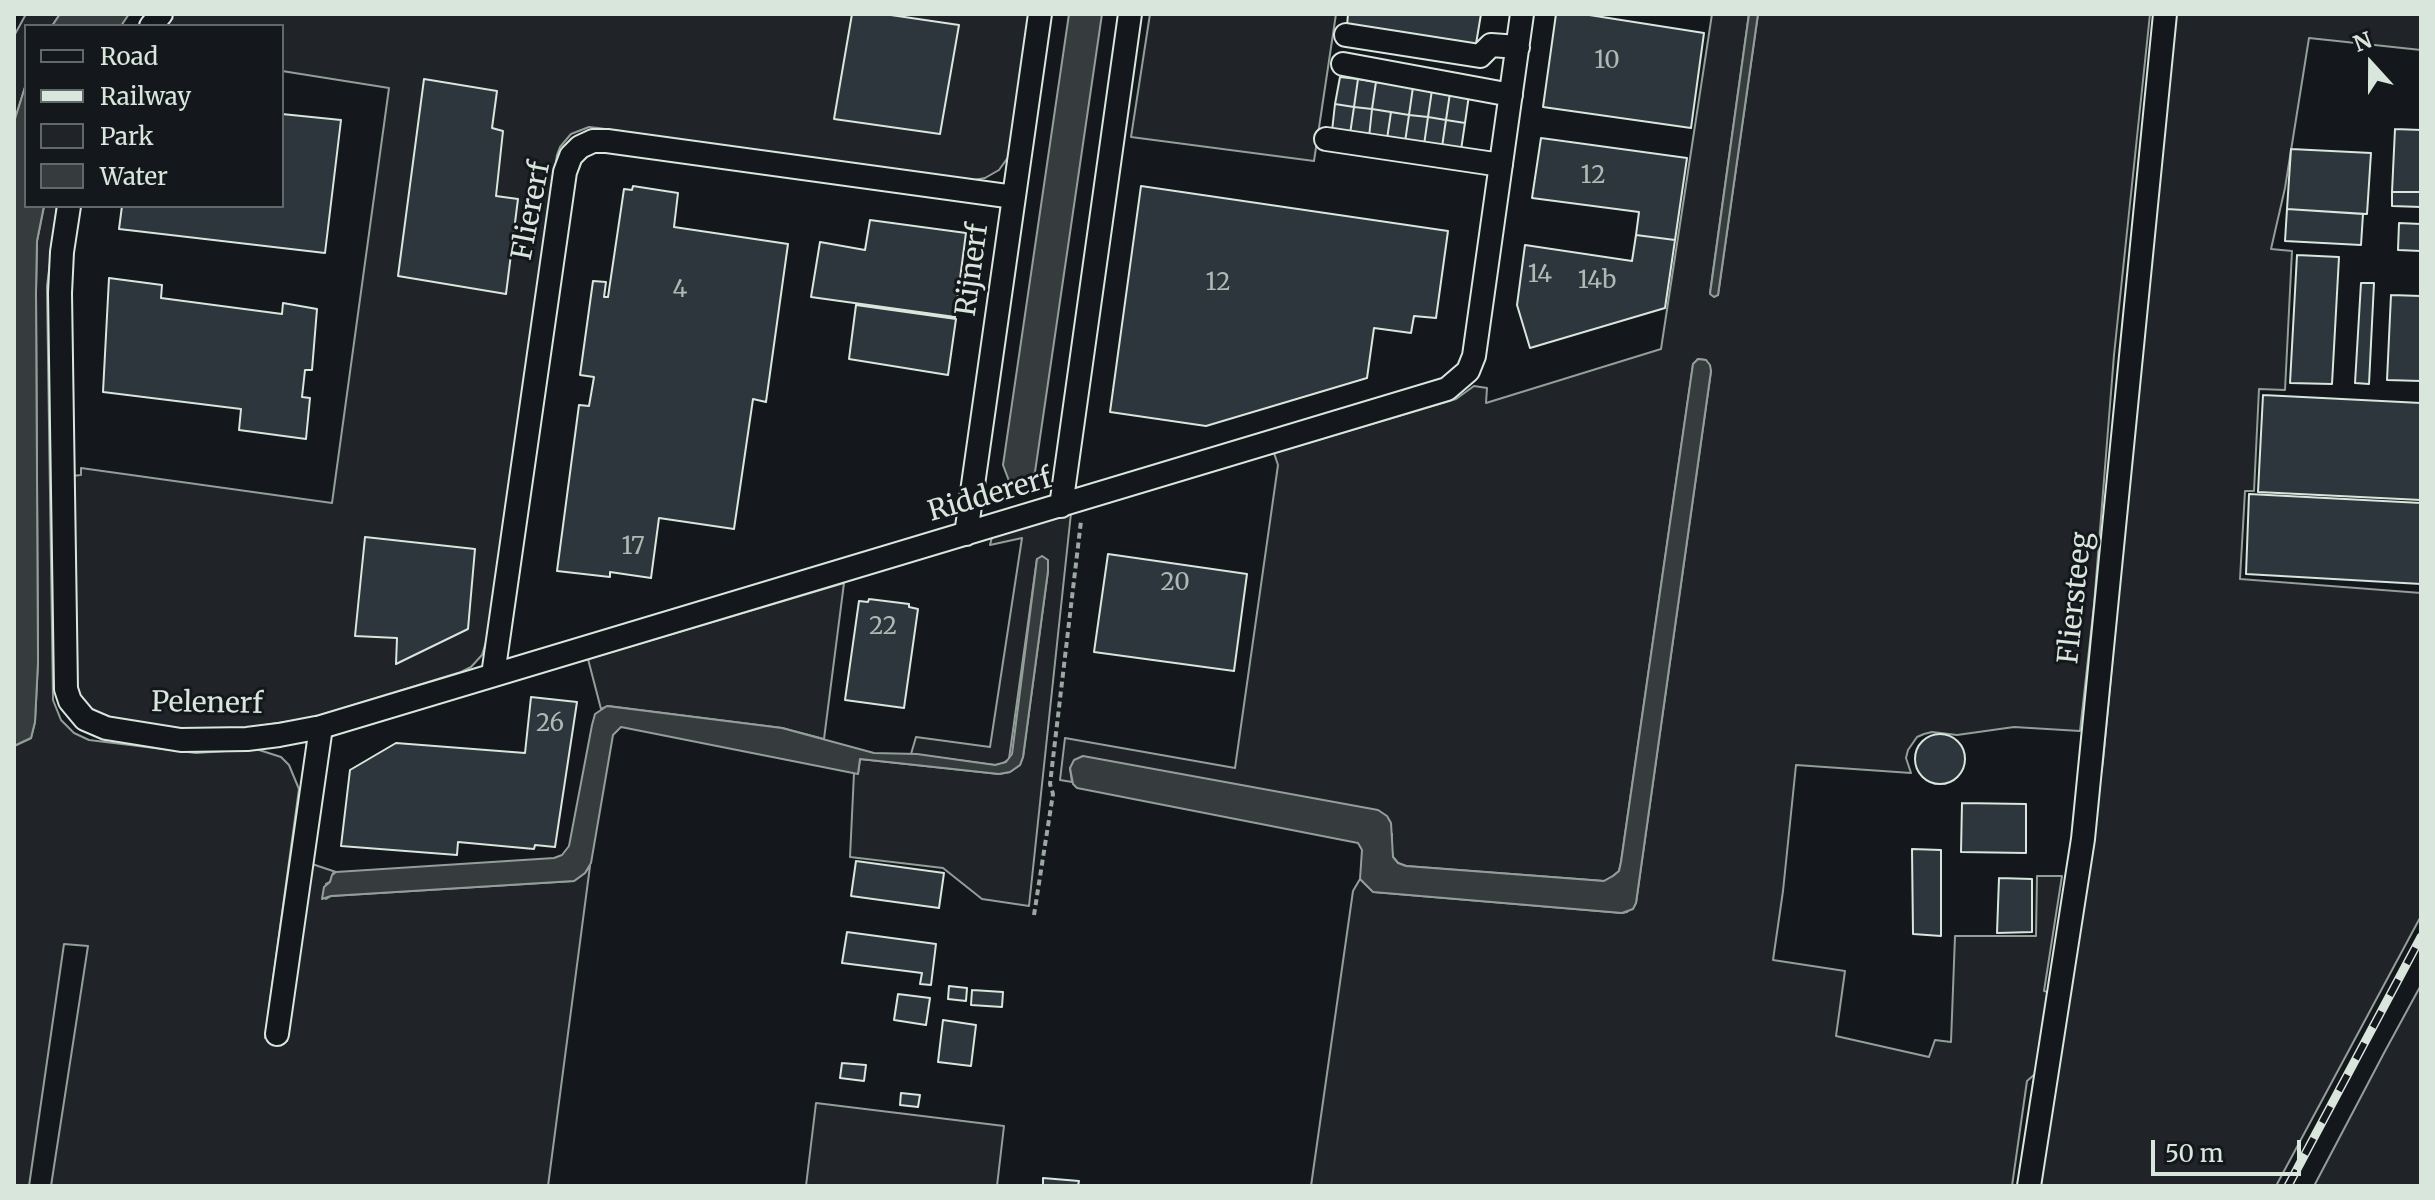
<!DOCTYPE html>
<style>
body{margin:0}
#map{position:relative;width:2435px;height:1200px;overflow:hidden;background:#14181c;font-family:Merriweather,serif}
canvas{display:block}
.frame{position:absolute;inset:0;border:16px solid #d8e6dc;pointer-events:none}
.legend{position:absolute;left:24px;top:24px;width:260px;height:184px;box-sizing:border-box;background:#14181c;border:2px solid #626a69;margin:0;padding:10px 14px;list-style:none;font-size:24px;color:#d8e6dc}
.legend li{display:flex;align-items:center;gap:16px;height:40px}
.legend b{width:40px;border:2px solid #626a69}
.north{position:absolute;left:2331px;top:24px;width:80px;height:80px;-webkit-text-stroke:6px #14181c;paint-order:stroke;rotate:339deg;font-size:22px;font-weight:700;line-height:32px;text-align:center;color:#d8e6dc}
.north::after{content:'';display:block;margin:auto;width:28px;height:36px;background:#d8e6dc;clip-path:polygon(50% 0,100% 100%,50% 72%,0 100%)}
.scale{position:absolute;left:2151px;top:1140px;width:150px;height:36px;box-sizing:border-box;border:4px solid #d8e6dc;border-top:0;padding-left:10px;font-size:24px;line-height:28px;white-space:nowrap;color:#d8e6dc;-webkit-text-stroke:6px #14181c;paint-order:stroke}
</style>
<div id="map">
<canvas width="2435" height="1200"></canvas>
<div class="frame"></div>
<ul class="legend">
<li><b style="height:10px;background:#14181c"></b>Road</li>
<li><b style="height:10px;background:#d8e6dc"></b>Railway</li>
<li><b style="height:22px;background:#202428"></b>Park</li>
<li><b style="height:22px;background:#363b3e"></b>Water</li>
</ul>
<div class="north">N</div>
<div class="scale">50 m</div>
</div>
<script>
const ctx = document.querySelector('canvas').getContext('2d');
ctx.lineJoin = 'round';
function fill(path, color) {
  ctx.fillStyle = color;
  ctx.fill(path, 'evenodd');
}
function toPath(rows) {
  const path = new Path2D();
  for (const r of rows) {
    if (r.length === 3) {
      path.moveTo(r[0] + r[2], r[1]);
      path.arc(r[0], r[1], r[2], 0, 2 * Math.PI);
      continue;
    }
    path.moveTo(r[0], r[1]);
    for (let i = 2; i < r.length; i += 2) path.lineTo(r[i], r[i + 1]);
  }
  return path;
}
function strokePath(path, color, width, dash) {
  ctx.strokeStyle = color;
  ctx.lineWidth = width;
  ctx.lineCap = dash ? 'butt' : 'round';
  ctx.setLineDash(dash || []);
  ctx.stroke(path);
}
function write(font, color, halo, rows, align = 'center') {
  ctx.font = font + ' Merriweather,serif';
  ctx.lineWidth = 6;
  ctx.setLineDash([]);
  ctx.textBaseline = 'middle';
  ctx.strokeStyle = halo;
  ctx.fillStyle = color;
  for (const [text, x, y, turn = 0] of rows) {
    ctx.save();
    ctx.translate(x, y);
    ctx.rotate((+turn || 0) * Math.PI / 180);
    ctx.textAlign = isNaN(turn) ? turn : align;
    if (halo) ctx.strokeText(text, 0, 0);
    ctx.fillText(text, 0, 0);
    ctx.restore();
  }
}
const green = toPath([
 [26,14,60,14,52,26,26,26,26,84,14,122,14,36,26,14],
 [174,14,1031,14,1009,156,999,170,985,178,969,181,598,128,589,127,571,134,560,147,557,155,487,639,482,655,471,667,461,672,311,718,245,728,181,729,107,718,92,710,80,696,76,687,72,476,81,475,81,468,332,503,389,88,282,71,282,26,164,26,174,14],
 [1150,14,1336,14,1314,161,1131,137,1150,14],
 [1712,14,1749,14,1710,293,1718,295,1758,14,2150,14,2114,355,2094,605,2080,731,2014,727,1957,735,1932,732,1924,734,1917,737,1908,750,1906,758,1911,773,1796,765,1783,891,1773,960,1845,971,1836,1036,1929,1057,1935,1040,1951,1042,1955,936,2036,936,2037,876,2062,876,2044,991,2048,992,2035,1074,2027,1081,2012,1186,1311,1186,1353,891,1360,879,1374,892,1622,913,1627,912,1636,903,1711,371,1706,360,1698,359,1693,365,1621,862,1619,871,1613,876,1604,881,1406,866,1398,863,1393,857,1391,851,1392,834,1070,768,1072,782,1060,780,1065,738,1235,768,1278,465,1274,453,1456,399,1474,386,1487,388,1486,403,1661,349,1712,14],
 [2173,14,2421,14,2421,50,2309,38,2285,188,2271,249,2292,251,2285,390,2259,389,2254,491,2245,491,2240,579,2421,593,2421,916,2276,1186,2038,1186,2103,761,2173,14],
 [44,206,57,206,47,286,53,700,61,720,74,733,89,740,196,753,256,749,281,757,289,765,299,789,265,1038,287,1041,312,864,336,872,333,873,330,882,326,884,326,899,331,896,574,881,585,873,590,866,548,1186,51,1186,88,946,64,944,29,1186,14,1186,14,746,31,738,35,722,38,662,36,292,37,241,44,206],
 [1071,513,1029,906,982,899,943,868,850,857,854,773,858,773,860,759,999,774,1010,772,1020,765,1023,757,1048,571,1037,559,1009,759,1002,764,995,765,911,754,916,737,990,747,1022,538,990,545,992,537,1071,513],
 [844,583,824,739,782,728,608,706,601,709,588,659,844,583],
 [2421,985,2421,1186,2314,1186,2384,1053,2421,985],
 [816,1103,1004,1126,997,1186,806,1186,816,1103]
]);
fill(green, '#202428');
strokePath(green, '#939e99', 2);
const water = toPath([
 [60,14,129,14,121,26,52,26,60,14],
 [1069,14,1102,14,1035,472,1028,481,1018,483,1009,481,1003,465,1069,14],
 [1749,14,1758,14,1718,295,1714,297,1710,294,1749,14],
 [26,84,26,206,44,206,37,241,36,292,38,662,35,722,31,738,14,746,14,122,26,84],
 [1698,359,1706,360,1710,365,1711,371,1636,903,1633,909,1622,913,1373,892,1360,879,1362,850,1358,843,1077,788,1073,784,1070,768,1074,760,1083,756,1378,810,1387,816,1391,823,1393,857,1398,863,1406,866,1604,881,1613,876,1619,871,1621,862,1693,364,1698,359],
 [1042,556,1048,560,1048,571,1023,757,1020,765,1010,772,999,774,860,759,858,774,621,727,613,735,591,863,585,873,574,881,331,896,322,899,324,887,330,882,332,875,336,872,554,858,562,855,569,846,592,725,595,714,607,706,782,728,874,753,917,754,995,765,1006,762,1012,754,1037,559,1042,556]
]);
fill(water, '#363b3e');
strokePath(water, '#939e99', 2);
const building = toPath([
 [852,14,884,14,959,25,940,134,834,119,852,14],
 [1348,14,1481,14,1476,44,1347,26,1348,14],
 [1556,14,1583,14,1704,33,1691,128,1543,107,1556,14],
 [1340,77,1358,79,1354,107,1335,104,1340,77],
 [424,79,497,91,492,128,503,131,496,196,518,199,506,294,398,276,424,79],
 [1358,79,1376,82,1372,109,1354,107,1358,79],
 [1376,82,1413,87,1409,115,1372,109,1376,82],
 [1413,87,1432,90,1428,117,1409,115,1413,87],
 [1432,90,1450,93,1446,120,1428,117,1432,90],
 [1450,93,1469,95,1465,123,1446,120,1450,93],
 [1335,104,1354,107,1350,134,1332,131,1335,104],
 [1354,107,1372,109,1369,137,1350,134,1354,107],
 [1372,109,1391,112,1387,139,1369,137,1372,109],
 [1391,112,1409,115,1405,142,1387,139,1391,112],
 [282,114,341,120,325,253,119,229,122,206,282,206,282,114],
 [1409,115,1428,117,1424,145,1405,142,1409,115],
 [1428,117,1446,120,1442,147,1424,145,1428,117],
 [1446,120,1465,123,1461,150,1442,147,1446,120],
 [2395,129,2421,130,2421,192,2392,192,2395,129],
 [1541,138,1687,158,1675,240,1636,235,1639,212,1532,198,1541,138],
 [2291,149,2371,153,2367,214,2287,209,2291,149],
 [633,186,678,193,674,227,788,244,766,402,753,399,734,529,659,518,651,578,610,572,610,577,557,571,579,405,589,406,594,377,580,375,593,281,606,282,604,297,608,297,624,189,632,190,633,186],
 [1141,186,1448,231,1436,318,1414,316,1411,333,1374,328,1367,378,1206,426,1110,412,1141,186],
 [2392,192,2421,192,2421,207,2392,206,2392,192],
 [2287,209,2363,214,2361,245,2285,241,2287,209],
 [870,220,966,233,955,317,811,297,820,242,865,250,870,220],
 [2399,223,2421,224,2421,251,2398,250,2399,223],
 [1636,235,1675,240,1665,308,1530,348,1517,305,1525,245,1632,261,1636,235],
 [2297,255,2339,257,2332,384,2290,383,2297,255],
 [109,278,162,285,161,298,282,314,283,303,317,309,312,370,305,370,302,397,310,398,306,439,239,430,241,409,103,392,109,278],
 [2361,283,2374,283,2369,384,2355,383,2361,283],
 [2391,295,2421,296,2421,381,2387,380,2391,295],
 [856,305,956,319,948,375,849,359,856,305],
 [2263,395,2421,403,2421,500,2258,492,2263,395],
 [2249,494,2421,503,2421,584,2246,574,2249,494],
 [365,537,475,549,468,629,396,664,397,638,355,636,365,537],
 [1108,554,1247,574,1234,671,1094,652,1108,554],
 [869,599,909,604,909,607,918,609,904,708,845,700,859,601,868,602,869,599],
 [531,697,577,702,555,847,535,845,534,849,458,842,457,855,341,846,350,770,396,743,525,753,531,697],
 [1940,759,25],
 [1962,803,2026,804,2026,853,1961,852,1962,803],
 [1912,849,1941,850,1941,936,1913,934,1912,849],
 [856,861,944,873,939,908,851,896,856,861],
 [1999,878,2032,879,2032,932,1997,933,1999,878],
 [847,932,936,944,931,985,920,984,922,973,842,963,847,932],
 [949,986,967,988,966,1001,948,999,949,986],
 [972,990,1003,992,1002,1007,971,1005,972,990],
 [898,994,930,998,926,1025,894,1020,898,994],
 [943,1020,976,1025,971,1066,938,1062,943,1020],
 [842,1063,866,1065,864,1081,840,1078,842,1063],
 [901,1093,920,1095,918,1107,900,1105,901,1093],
 [1043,1178,1079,1181,1078,1186,1043,1186,1043,1178]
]);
fill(building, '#2c363c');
strokePath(building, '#d8e6dc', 2);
const minor = toPath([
 [151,26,161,14],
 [1346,35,1480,56,1491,45,1518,47],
 [1343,64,1511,95],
 [1326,139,1501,165],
 [69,206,62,252,60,293,66,689,70,701,85,719,106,728,181,740,247,739,279,735,321,727,1447,389,1468,371,1474,356,1522,14],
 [1061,506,1130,14],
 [966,534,1040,14],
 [493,675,565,172,571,156,580,147,593,141,607,141,1014,197],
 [277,1034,321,727],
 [2029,1186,2083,839,2165,14]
]);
strokePath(minor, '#d8e6dc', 26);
strokePath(toPath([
 [1034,915,1053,794,1050,784,1081,521]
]), '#9da8a2', 4, [6, 4]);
strokePath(minor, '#14181c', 22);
const rail = toPath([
 [2288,1186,2421,937]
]);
strokePath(rail, '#d8e6dc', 9);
strokePath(rail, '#14181c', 6, [18]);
write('24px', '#adbab4', null, [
 ["10",1607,61],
 ["12",1593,176],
 ["14",1540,275],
 ["14b",1597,281],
 ["12",1218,283],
 ["4",680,290],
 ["17",633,547],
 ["20",1175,583],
 ["22",883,627],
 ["26",550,724]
]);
write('28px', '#d8e6dc', '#14181c', [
 ["Fliererf",532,211,-79],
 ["Rijnerf",973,270,-82],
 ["Riddererf",990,496,-16],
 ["Fliersteeg",2076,598,-84],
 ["Pelenerf",207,704,1]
]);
</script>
